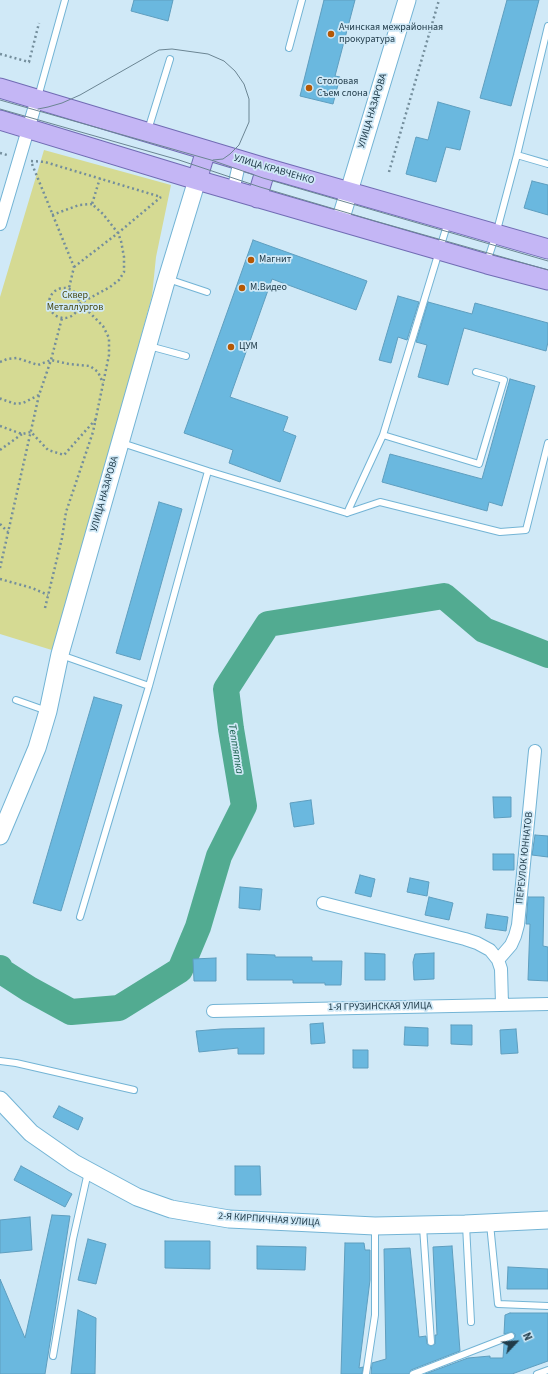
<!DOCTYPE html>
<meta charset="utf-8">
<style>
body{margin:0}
#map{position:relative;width:548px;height:1374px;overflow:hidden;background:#d0e9f7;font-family:"Source Sans 3",sans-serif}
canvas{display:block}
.north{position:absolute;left:496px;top:1322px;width:40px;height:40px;-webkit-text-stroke:3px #d0e9f7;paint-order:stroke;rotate:65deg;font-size:11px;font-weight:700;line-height:16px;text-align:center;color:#203b49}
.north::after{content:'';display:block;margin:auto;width:14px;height:18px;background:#203b49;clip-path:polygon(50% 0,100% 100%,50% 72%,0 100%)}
</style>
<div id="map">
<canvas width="548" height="1374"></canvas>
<div class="north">N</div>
</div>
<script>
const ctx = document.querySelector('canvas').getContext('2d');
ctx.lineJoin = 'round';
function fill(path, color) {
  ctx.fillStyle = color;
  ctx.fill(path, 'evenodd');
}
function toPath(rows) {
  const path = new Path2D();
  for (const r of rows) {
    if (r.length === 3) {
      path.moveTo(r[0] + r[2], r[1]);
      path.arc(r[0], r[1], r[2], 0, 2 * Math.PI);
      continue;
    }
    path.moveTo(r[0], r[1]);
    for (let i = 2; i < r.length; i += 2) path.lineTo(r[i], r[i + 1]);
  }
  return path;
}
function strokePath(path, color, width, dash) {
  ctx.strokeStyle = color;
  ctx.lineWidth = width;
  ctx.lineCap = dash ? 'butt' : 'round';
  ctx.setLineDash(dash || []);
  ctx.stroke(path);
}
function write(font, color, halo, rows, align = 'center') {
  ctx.font = font + ' "Source Sans 3",sans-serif';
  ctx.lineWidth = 3.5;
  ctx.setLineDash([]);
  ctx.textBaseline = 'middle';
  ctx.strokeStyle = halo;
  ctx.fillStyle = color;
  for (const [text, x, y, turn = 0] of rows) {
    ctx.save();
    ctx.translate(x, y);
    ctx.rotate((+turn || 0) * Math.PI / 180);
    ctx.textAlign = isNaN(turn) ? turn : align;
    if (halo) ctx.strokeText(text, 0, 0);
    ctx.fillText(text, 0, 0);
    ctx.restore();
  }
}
fill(toPath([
 [44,150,171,185,156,257,152,296,55,651,0,634,0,297]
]), '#d5da93');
strokePath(toPath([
 [0,968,1,971,29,989,71,1012,119,1008,180,970,198,927,219,856,244,806,231,729,226,689,268,624,444,596,484,630,548,655]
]), '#52ab91', 26);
const building = toPath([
 [134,0,173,0,168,21,131,11,134,0],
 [324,0,355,0,335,76,340,77,333,104,300,96,324,0],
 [507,0,539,0,511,106,480,98,507,0],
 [438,102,470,111,460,150,446,147,436,182,406,174,416,137,428,140,438,102],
 [532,181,548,185,548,215,524,208,532,181],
 [253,240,367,281,356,310,272,279,230,397,288,417,283,431,296,436,280,482,229,463,233,450,184,433,253,240],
 [398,296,419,302,407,340,398,337,391,363,379,360,398,296],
 [428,302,472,314,475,303,548,323,548,342,546,351,464,328,448,385,418,377,427,345,416,342,428,302],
 [510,379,535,386,502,506,489,502,487,511,382,482,390,454,482,479,510,379],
 [159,502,182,509,140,660,116,653,159,502],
 [94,697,122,705,61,911,33,903,94,697],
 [493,797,511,797,511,817,494,818,493,797],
 [311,800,314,824,294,827,290,803,311,800],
 [535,835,548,836,548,857,532,855,535,835],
 [493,854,514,854,514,870,493,870,493,854],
 [360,875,375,879,371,897,355,893,360,875],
 [410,878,429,882,427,896,407,892,410,878],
 [240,887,262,889,260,910,239,908,240,887],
 [429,897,453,903,449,920,425,915,429,897],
 [528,897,544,897,543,946,548,947,548,981,528,980,530,924,526,924,528,897],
 [487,914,508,917,506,931,485,928,487,914],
 [365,953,385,954,385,980,365,980,365,953],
 [434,953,434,979,414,980,413,962,415,954,434,953],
 [247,954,275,955,275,957,312,957,312,961,342,961,341,985,325,985,325,983,293,983,293,980,247,980,247,954],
 [216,958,216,981,194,981,193,959,216,958],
 [323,1023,325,1043,311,1044,310,1024,323,1023],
 [451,1025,472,1025,472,1045,451,1044,451,1025],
 [405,1027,428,1028,428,1046,404,1045,405,1027],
 [264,1028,264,1054,238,1054,238,1048,199,1052,196,1031,221,1029,264,1028],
 [516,1029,518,1053,501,1054,500,1030,516,1029],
 [353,1050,368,1050,368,1068,353,1068,353,1050],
 [59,1106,83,1118,78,1130,53,1117,59,1106],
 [21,1166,72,1194,65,1207,14,1180,21,1166],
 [235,1166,260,1166,261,1195,235,1195,235,1166],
 [52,1215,70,1216,45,1374,0,1374,0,1279,25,1338,52,1215],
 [30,1217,32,1250,0,1253,0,1220,30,1217],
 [88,1239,106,1244,96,1284,78,1280,88,1239],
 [165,1241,210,1241,210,1269,165,1268,165,1241],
 [345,1243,364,1243,365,1250,370,1250,370,1280,359,1368,363,1367,362,1374,341,1374,345,1243],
 [257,1246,306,1247,305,1270,257,1269,257,1246],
 [452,1246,460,1351,411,1370,409,1374,371,1374,372,1363,386,1359,384,1249,410,1248,419,1337,426,1336,427,1344,431,1346,435,1344,435,1335,437,1335,433,1247,452,1246],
 [508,1267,548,1269,548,1289,507,1289,508,1267],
 [78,1310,96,1318,95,1374,71,1374,78,1310],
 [510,1313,548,1313,548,1361,512,1374,425,1374,468,1358,490,1356,490,1358,503,1358,504,1344,513,1340,515,1337,515,1334,512,1332,504,1334,505,1315,510,1313]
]);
fill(building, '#6ab8df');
strokePath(building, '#5e9ebf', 1);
const lane = toPath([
 [289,48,302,0],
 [38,97,65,0],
 [148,130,170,59],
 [517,155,548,164],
 [487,262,496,234,517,155,548,26],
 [168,279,207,292],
 [149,346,186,356],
 [383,435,448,222],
 [208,471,347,513,380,502,500,532,526,530,548,443],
 [347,513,383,435,479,464,504,380,476,372],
 [61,655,149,686],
 [16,700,47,711],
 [80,917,149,686,208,471,122,443],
 [0,1061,16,1063,134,1090],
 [490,1224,498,1304,548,1306],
 [466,1225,471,1322],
 [423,1227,431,1342],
 [53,1356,73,1239,88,1172],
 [366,1374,375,1315,375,1227],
 [413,1374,511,1336],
 [537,1374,548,1370]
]);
const street = toPath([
 [233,191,240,160],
 [0,224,37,99],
 [323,903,465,939,477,943,490,950,498,960,501,969,502,1004],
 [498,960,511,945,515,936,518,925,535,751],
 [213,1011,548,1004]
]);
const secondary = toPath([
 [340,221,407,0],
 [0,836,37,748,48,711,60,654,165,285,197,180],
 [0,1100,31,1133,74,1163,137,1197,171,1209,229,1219,375,1226,465,1224,548,1220]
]);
const primary = toPath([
 [0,88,266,168,548,249],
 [0,120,197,180,487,264,548,280],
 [197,180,206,150],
 [257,198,266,168]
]);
strokePath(lane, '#73b4d5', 8);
strokePath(street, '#73b4d5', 14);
strokePath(secondary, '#73b4d5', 19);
strokePath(primary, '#716cb4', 21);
strokePath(toPath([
 [0,54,29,62,39,23],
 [0,153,7,155],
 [31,161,45,162,161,197],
 [32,164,74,267,69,288],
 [389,172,439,0],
 [52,215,79,205,92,204],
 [74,267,118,233,161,197],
 [64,303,15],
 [0,362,7,359,17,358,38,365,51,360,69,364,90,366,98,372,103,383],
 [0,398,1,399,16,404,23,403,39,395],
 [0,426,22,434,31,432,48,450,64,455,96,419],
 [0,450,22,434],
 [0,524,8,532],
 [0,568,39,395,51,360,62,318],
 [0,579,32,588,48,595],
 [45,608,62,538,66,512,93,432,109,355,109,338,103,326,89,312,79,304,110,287,119,280,124,272,124,257,121,241,118,233,103,214,92,204,100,178]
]), '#748e9c', 2.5, [2, 3]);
strokePath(lane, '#fff', 6);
strokePath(street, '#fff', 12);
strokePath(secondary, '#fff', 17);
strokePath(primary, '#c4b6f5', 19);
strokePath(toPath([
 [0,100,211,160,263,178,548,261],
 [0,109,179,160,260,187,375,221,548,270],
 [38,109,48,107,62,103,80,95,159,50,172,49,208,54,224,61,235,71,244,84,249,99,249,122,239,145,230,154,223,159,213,160]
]), '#6b8593', 1);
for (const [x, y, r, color] of [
 [331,34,4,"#b55804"],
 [309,88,4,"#b55804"],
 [251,260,4,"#b55804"],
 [242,288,4,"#b55804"],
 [231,347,4,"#b55804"]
]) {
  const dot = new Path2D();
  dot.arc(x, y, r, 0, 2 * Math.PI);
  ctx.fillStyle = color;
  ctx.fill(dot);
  strokePath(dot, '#d0e9f7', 1.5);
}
write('10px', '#203b49', '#d0e9f7', [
 ["Ачинская межрайонная",339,28],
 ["прокуратура",339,40],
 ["Столовая",317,82],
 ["Съем слона",317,94],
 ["Магнит",259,260],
 ["М.Видео",250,288],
 ["ЦУМ",239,347]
], 'left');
write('10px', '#203b49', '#d0e9f7', [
 ["УЛИЦА НАЗАРОВА",373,111,-73],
 ["УЛИЦА КРАВЧЕНКО",274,170,16],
 ["УЛИЦА НАЗАРОВА",105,494,-74],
 ["ПЕРЕУЛОК ЮННАТОВ",525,858,-84],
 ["1-Я ГРУЗИНСКАЯ УЛИЦА",380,1007,-1],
 ["2-Я КИРПИЧНАЯ УЛИЦА",269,1220,4]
]);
write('10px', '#464811', '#d0e9f7', [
 ["Сквер",75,296],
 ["Металлургов",75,308]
]);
write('italic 11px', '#1d6250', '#d0e9f7', [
 ["Тептятка",235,749,81]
]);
</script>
